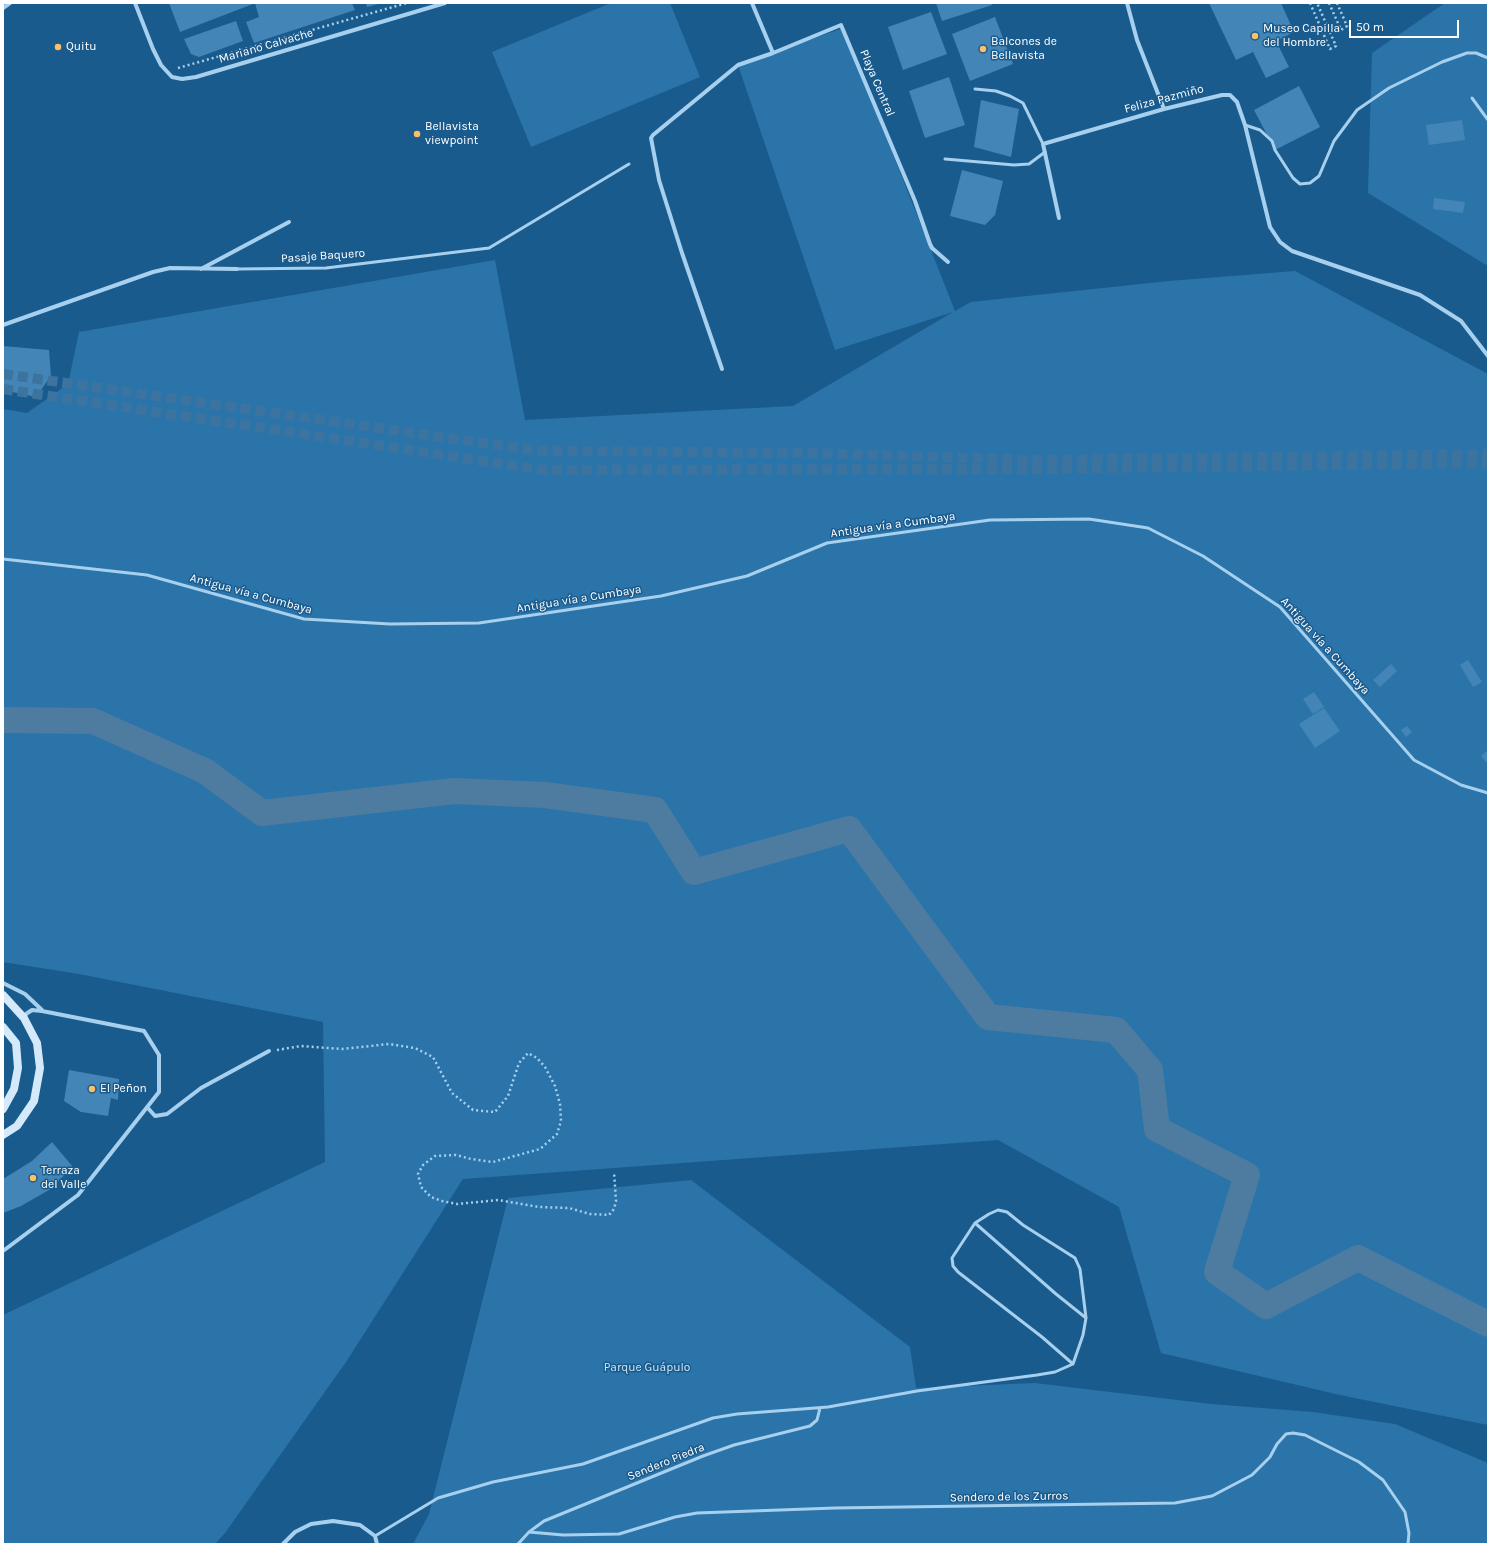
<!DOCTYPE html>
<meta charset="utf-8">
<style>
body{margin:0}
#map{position:relative;width:1491px;height:1547px;overflow:hidden;background:#1a5b8e;font-family:Karla,sans-serif}
canvas{display:block}
.frame{position:absolute;inset:0;border:4px solid #fff;pointer-events:none}
.scale{position:absolute;left:1349px;top:20px;width:110px;height:18px;box-sizing:border-box;border:2px solid #fff;border-top:0;padding-left:5px;font-size:12px;line-height:14px;white-space:nowrap;color:#fff;-webkit-text-stroke:3px #1a5b8e;paint-order:stroke}
</style>
<div id="map">
<canvas width="1491" height="1547"></canvas>
<div class="frame"></div>
<div class="scale">50 m</div>
</div>
<script>
const ctx = document.querySelector('canvas').getContext('2d');
ctx.lineJoin = 'round';
function fill(path, color) {
  ctx.fillStyle = color;
  ctx.fill(path, 'evenodd');
}
function toPath(rows) {
  const path = new Path2D();
  for (const r of rows) {
    path.moveTo(r[0], r[1]);
    for (let i = 2; i < r.length; i += 2) path.lineTo(r[i], r[i + 1]);
  }
  return path;
}
function strokePath(path, color, width, dash) {
  ctx.strokeStyle = color;
  ctx.lineWidth = width;
  ctx.lineCap = dash ? 'butt' : 'round';
  ctx.setLineDash(dash || []);
  ctx.stroke(path);
}
function write(font, color, halo, rows, align = 'center') {
  ctx.font = font + ' Karla,sans-serif';
  ctx.lineWidth = 3;
  ctx.setLineDash([]);
  ctx.textBaseline = 'middle';
  ctx.strokeStyle = halo;
  ctx.fillStyle = color;
  for (const [text, x, y, turn = 0] of rows) {
    ctx.save();
    ctx.translate(x, y);
    ctx.rotate((+turn || 0) * Math.PI / 180);
    ctx.textAlign = isNaN(turn) ? turn : align;
    if (halo) ctx.strokeText(text, 0, 0);
    ctx.fillText(text, 0, 0);
    ctx.restore();
  }
}
fill(toPath([
 [611,3,670,3,700,77,531,147,492,52],
 [1445,3,1488,3,1488,266,1368,193,1372,53],
 [843,28,955,311,971,302,1169,281,1295,271,1488,374,1488,1425,1340,1395,1161,1353,1119,1207,998,1140,463,1179,346,1362,225,1533,215,1544,3,1544,3,1315,325,1162,323,1022,79,974,3,962,3,409,27,413,68,384,79,332,495,260,525,420,793,406,953,312,835,350,738,65],
 [691,1180,910,1347,916,1388,1035,1383,1211,1404,1313,1412,1395,1424,1488,1463,1488,1544,413,1544,429,1514,508,1198]
]), '#2a74aa');
strokePath(toPath([
 [3,720,93,721,205,771,262,813,454,791,545,795,655,810,694,872,849,829,988,1017,1116,1030,1150,1070,1157,1129,1247,1175,1217,1272,1266,1306,1358,1258,1488,1324]
]), '#4e7ca0', 26);
fill(toPath([
 [169,3,253,3,253,4,180,32],
 [255,3,352,3,355,10,254,43,246,22,259,17],
 [366,3,382,3,367,7],
 [936,3,991,3,992,5,942,21],
 [1209,3,1281,3,1294,32,1276,41,1289,67,1266,78,1253,52,1236,60],
 [931,12,947,54,903,70,888,27],
 [995,17,1013,64,970,81,952,34],
 [236,21,243,41,199,57,191,54,184,39],
 [949,77,965,125,925,138,909,91],
 [1299,86,1320,127,1275,150,1254,110],
 [981,100,1019,109,1011,157,974,147],
 [1462,120,1465,140,1429,145,1426,125],
 [962,170,1003,181,995,215,985,225,950,216],
 [1434,198,1465,202,1463,213,1433,209],
 [3,346,49,350,51,376,36,397,3,390],
 [1468,660,1482,682,1473,687,1460,665],
 [1391,664,1397,671,1380,687,1373,680],
 [1314,692,1324,707,1313,714,1303,699],
 [1324,708,1340,731,1315,748,1299,724],
 [1407,726,1412,732,1406,737,1401,730],
 [1488,750,1488,760,1486,762,1481,756],
 [69,1070,119,1079,118,1100,111,1098,108,1116,81,1112,64,1101],
 [52,1142,73,1167,49,1190,21,1206,3,1213,3,1179,32,1161]
]), '#4385b6');
strokePath(toPath([
 [3,374,539,451,811,453,1036,460,1488,454],
 [3,389,543,470,1035,469,1488,463]
]), '#3c749f', 10, [10, 5]);
strokePath(toPath([
 [1310,3,1330,49,1336,46,1317,3],
 [1329,3,1341,30,1347,26,1337,3],
 [178,68,407,3],
 [277,1050,301,1046,342,1049,389,1044,415,1048,433,1057,452,1093,473,1110,495,1112,508,1096,519,1063,528,1053,537,1058,545,1067,555,1086,560,1104,561,1121,557,1134,540,1149,493,1162,471,1159,456,1155,435,1156,423,1165,418,1174,421,1187,431,1197,442,1201,457,1204,498,1200,539,1207,569,1208,590,1214,609,1215,614,1209,616,1201,614,1172]
]), '#a7d0ee', 2.5, [2, 3]);
strokePath(toPath([
 [975,89,996,91,1010,96,1023,103,1043,144],
 [1472,98,1488,120],
 [1245,125,1260,130,1272,141,1275,150,1293,178,1300,184,1310,183,1319,176,1334,141,1357,110,1389,88,1442,62,1467,53,1476,53,1488,58],
 [945,159,1014,165,1029,164,1045,152],
 [237,269,326,268,489,248,629,164],
 [3,559,147,575,304,619,390,624,479,623,661,596,747,576,827,543,990,520,1089,519,1148,528,1203,556,1280,607,1414,760,1461,785,1488,793],
 [975,1223,1056,1294,1086,1318],
 [529,1532,563,1535,619,1534,675,1517,697,1513,835,1508,1175,1503,1212,1496,1252,1475,1270,1457,1277,1444,1286,1434,1293,1433,1305,1435,1359,1462,1383,1480,1405,1512,1409,1533,1408,1544],
 [375,1536,438,1498,493,1482,583,1464,713,1418,737,1414,828,1407,917,1391,1037,1375,1055,1372,1073,1364,1083,1335,1086,1318,1080,1269,1075,1258,1023,1225,1007,1212,998,1210,989,1214,975,1223,952,1258,953,1266,958,1272,1042,1337,1073,1364],
 [518,1544,529,1532,544,1521,703,1456,734,1445,810,1426,817,1420,820,1408]
]), '#a7d0ee', 3);
strokePath(toPath([
 [135,3,153,49,161,65,172,77,182,79,196,77,445,3],
 [752,3,773,53],
 [1127,3,1137,40,1164,109],
 [3,8,10,3],
 [1059,218,1043,144,1164,109,1222,95,1230,95,1237,102,1245,125,1270,227,1280,242,1292,251,1420,295,1461,321,1488,356],
 [201,269,289,222],
 [3,325,153,272,170,268,237,269],
 [722,369,682,253,659,180,651,138,653,135,738,65,773,53,841,25,915,201,930,244,932,248,948,262],
 [3,983,25,994,42,1010],
 [147,1107,155,1116,167,1114,201,1088,269,1051],
 [3,1251,78,1195,159,1092,159,1055,144,1031,42,1011,32,1010,26,1014,24,1018],
 [283,1544,295,1532,311,1524,333,1521,360,1525,375,1536,377,1544]
]), '#a7d0ee', 4);
strokePath(toPath([
 [3,995,24,1018,37,1043,40,1068,34,1101,17,1126,3,1135],
 [3,1027,16,1043,18,1068,14,1089,3,1109]
]), '#d4e9fa', 8);
for (const [x, y, r, color] of [
 [1255,36,4,"#ffbf64"],
 [58,47,4,"#ffbf64"],
 [983,49,4,"#ffbf64"],
 [417,134,4,"#ffbf64"],
 [92,1089,4,"#ffbf64"],
 [33,1178,4,"#ffbf64"]
]) {
  const dot = new Path2D();
  dot.arc(x, y, r, 0, 2 * Math.PI);
  ctx.fillStyle = color;
  ctx.fill(dot);
  strokePath(dot, '#1a5b8e', 1.5);
}
write('12px', '#fff', '#1a5b8e', [
 ["Museo Capilla",1263,29],
 ["del Hombre",1263,43],
 ["Balcones de",991,42],
 ["Bellavista",991,56],
 ["Quitu",66,47],
 ["Bellavista",425,127],
 ["viewpoint",425,141],
 ["El Peñon",100,1089],
 ["Terraza",41,1171],
 ["del Valle",41,1185]
], 'left');
write('12px', '#fff', '#1a5b8e', [
 ["Mariano Calvache",266,46,-16],
 ["Playa Central",877,83,67],
 ["Feliza Pazmiño",1164,99,-15],
 ["Pasaje Baquero",323,256,-4],
 ["Antigua vía a Cumbaya",893,525,-8],
 ["Antigua vía a Cumbaya",251,594,15],
 ["Antigua vía a Cumbaya",579,599,-9],
 ["Antigua vía a Cumbaya",1325,646,48],
 ["Sendero Piedra",666,1462,-22],
 ["Sendero de los Zurros",1009,1497,-1]
]);
write('12px', '#cde7fa', '#1a5b8e', [
 ["Parque Guápulo",647,1368]
]);
</script>
